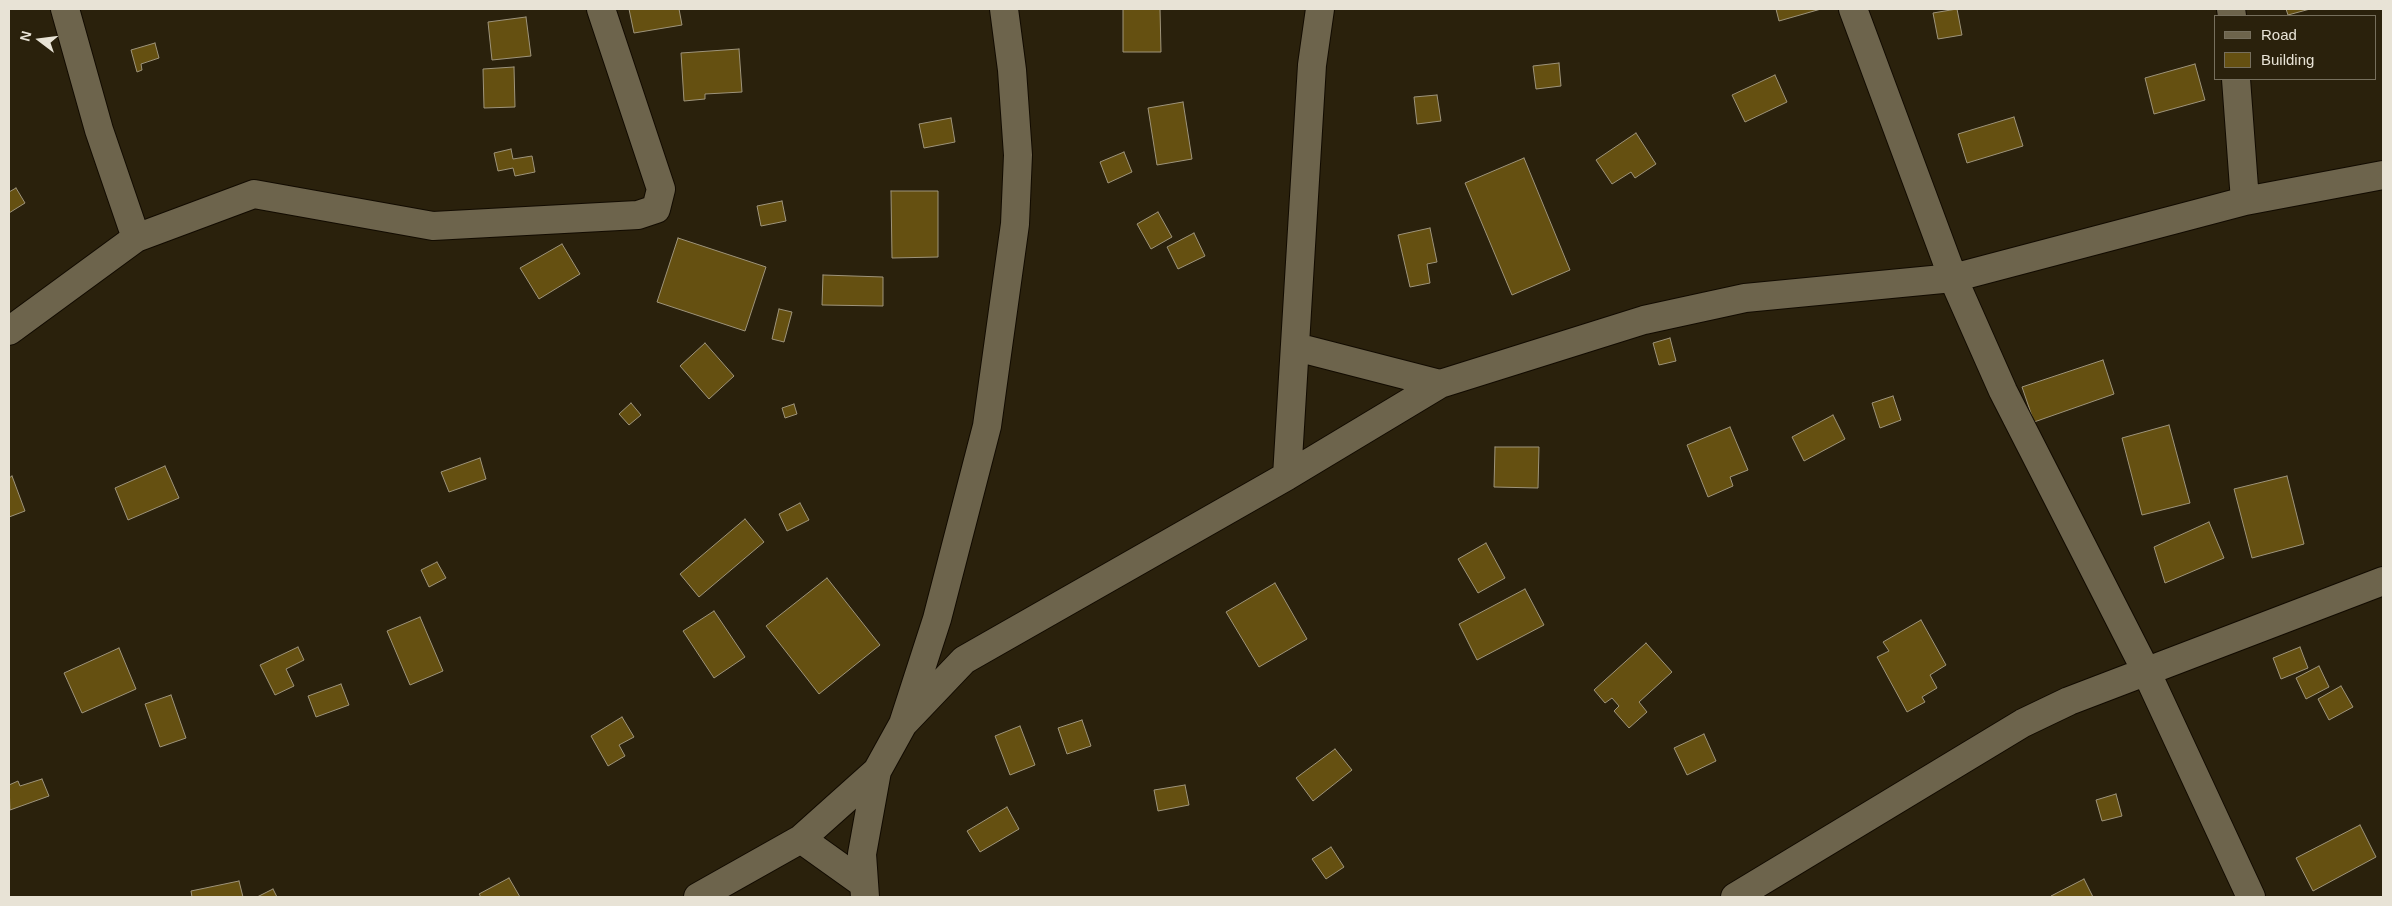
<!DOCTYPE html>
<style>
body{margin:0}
#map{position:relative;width:2392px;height:906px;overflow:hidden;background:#2a210c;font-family:Arial,sans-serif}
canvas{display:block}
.frame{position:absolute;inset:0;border:10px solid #e8e3d6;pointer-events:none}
.legend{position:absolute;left:2214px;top:15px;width:162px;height:65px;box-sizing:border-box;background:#2a210c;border:1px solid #766f5d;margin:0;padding:6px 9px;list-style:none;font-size:15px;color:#e8e3d6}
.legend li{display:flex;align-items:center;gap:10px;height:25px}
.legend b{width:25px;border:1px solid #766f5d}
.north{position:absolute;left:15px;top:15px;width:50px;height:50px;-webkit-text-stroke:4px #2a210c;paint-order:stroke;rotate:285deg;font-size:14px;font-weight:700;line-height:20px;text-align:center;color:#e8e3d6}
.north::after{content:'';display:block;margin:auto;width:18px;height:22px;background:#e8e3d6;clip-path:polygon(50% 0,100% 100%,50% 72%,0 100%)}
</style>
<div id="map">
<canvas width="2392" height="906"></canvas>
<div class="frame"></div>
<ul class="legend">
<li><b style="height:6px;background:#6d644c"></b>Road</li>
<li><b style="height:14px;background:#655011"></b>Building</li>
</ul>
<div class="north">N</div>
</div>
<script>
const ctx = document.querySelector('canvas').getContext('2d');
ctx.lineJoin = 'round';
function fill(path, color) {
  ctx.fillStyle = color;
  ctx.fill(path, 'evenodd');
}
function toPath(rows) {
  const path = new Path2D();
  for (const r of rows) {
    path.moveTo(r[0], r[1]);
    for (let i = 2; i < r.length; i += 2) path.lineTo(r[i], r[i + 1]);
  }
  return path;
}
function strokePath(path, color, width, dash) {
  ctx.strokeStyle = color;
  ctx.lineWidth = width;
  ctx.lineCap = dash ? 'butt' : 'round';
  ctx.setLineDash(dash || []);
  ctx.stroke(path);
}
const building = toPath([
 [629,9,679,9,682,25,634,33,629,9],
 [1123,9,1160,9,1161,52,1123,52,1123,9],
 [1776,9,1821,9,1779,21,1776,9],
 [1957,9,1962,35,1938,39,1933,13,1957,9],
 [2286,9,2310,9,2288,15,2286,9],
 [526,17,531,56,492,60,488,22,526,17],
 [155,43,159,58,141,64,142,70,137,72,131,50,155,43],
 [739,49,742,92,705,94,705,99,684,101,681,53,739,49],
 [1559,63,1561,86,1536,89,1533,66,1559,63],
 [2195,64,2205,100,2154,114,2145,78,2195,64],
 [514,67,515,107,484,108,483,69,514,67],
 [1775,75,1787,102,1745,122,1732,95,1775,75],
 [1437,95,1441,121,1417,124,1414,97,1437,95],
 [1183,102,1192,159,1157,165,1148,108,1183,102],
 [2014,117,2023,146,1967,163,1958,134,2014,117],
 [951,118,955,142,924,148,919,124,951,118],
 [1636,133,1656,164,1635,178,1631,172,1612,184,1596,160,1636,133],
 [511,149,513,159,532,156,535,172,515,176,513,168,498,171,494,153,511,149],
 [1124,152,1132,172,1108,183,1100,162,1124,152],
 [1524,158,1570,270,1512,295,1465,183,1524,158],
 [16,188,25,203,9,213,9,192,16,188],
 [891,191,938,191,938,257,892,258,891,191],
 [782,201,786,221,761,226,757,206,782,201],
 [1158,212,1172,237,1151,249,1137,224,1158,212],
 [1430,228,1437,262,1427,264,1430,283,1410,287,1398,235,1430,228],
 [1194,233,1205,256,1178,269,1167,247,1194,233],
 [678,238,766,267,745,331,657,302,678,238],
 [562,244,580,274,539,299,520,268,562,244],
 [823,275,883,277,883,306,822,305,823,275],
 [779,309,792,312,784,342,772,339,779,309],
 [1670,338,1676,361,1659,365,1653,343,1670,338],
 [705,343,734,376,709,399,680,366,705,343],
 [2103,360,2114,394,2034,422,2022,387,2103,360],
 [1893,396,1901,420,1880,428,1872,403,1893,396],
 [631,403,641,415,629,425,619,414,631,403],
 [794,404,797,414,785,418,782,408,794,404],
 [1833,415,1845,439,1804,461,1792,437,1833,415],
 [2169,425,2190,503,2142,515,2122,438,2169,425],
 [1730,427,1748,470,1730,477,1733,486,1708,497,1687,445,1730,427],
 [1495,447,1539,447,1538,488,1494,487,1495,447],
 [480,458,486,479,449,492,441,472,480,458],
 [165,466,179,498,128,520,115,488,165,466],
 [12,476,25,511,9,517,9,478,12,476],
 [2287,476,2304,544,2252,558,2234,489,2287,476],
 [800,503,809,520,787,531,779,514,800,503],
 [745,519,764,542,699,597,680,574,745,519],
 [2209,522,2224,558,2165,583,2154,547,2209,522],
 [1486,543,1505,578,1478,593,1458,559,1486,543],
 [437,562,446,578,429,587,421,570,437,562],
 [827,578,880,645,819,694,766,626,827,578],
 [1275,583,1307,639,1259,667,1226,612,1275,583],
 [1525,589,1544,625,1477,660,1459,624,1525,589],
 [714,611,745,657,714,678,683,631,714,611],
 [420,617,443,671,410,685,387,631,420,617],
 [1921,620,1946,665,1930,675,1937,688,1922,697,1925,702,1907,712,1877,657,1889,651,1883,642,1921,620],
 [1646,643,1672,672,1639,702,1647,712,1629,728,1614,711,1619,706,1612,698,1605,703,1594,690,1646,643],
 [298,647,304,660,286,669,294,686,275,695,260,665,298,647],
 [2300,647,2308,668,2281,679,2273,658,2300,647],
 [119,648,136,689,82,713,64,673,119,648],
 [2319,666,2329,687,2306,699,2296,678,2319,666],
 [341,684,349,705,316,717,308,696,341,684],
 [2341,686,2353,707,2329,720,2318,699,2341,686],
 [171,695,186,738,160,747,145,704,171,695],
 [622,717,634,737,619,745,625,756,608,766,591,736,622,717],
 [1082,720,1091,746,1067,754,1058,728,1082,720],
 [1020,726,1035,765,1010,775,995,736,1020,726],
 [1704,734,1716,761,1687,775,1674,748,1704,734],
 [1335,749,1352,770,1313,801,1296,778,1335,749],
 [42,779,49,796,10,810,9,785,18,781,20,786,42,779],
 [1185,785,1189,805,1158,811,1154,790,1185,785],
 [2116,794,2122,816,2102,821,2096,800,2116,794],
 [1007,807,1019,829,980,852,967,831,1007,807],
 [2360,825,2376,857,2313,891,2296,858,2360,825],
 [1331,847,1344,867,1326,879,1312,859,1331,847],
 [509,878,520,897,481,897,479,894,509,878],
 [2084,879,2093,897,2052,897,2051,896,2084,879],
 [239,881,243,897,192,897,191,891,239,881],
 [273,889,277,897,257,897,273,889]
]);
fill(building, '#655011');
strokePath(building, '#9e947b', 1);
const minor = toPath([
 [65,9,99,130,136,238],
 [1853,9,1953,278,2003,391,2146,671,2251,897],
 [2231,9,2232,16],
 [2236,79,2245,201],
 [9,331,136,238,254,194,433,226,638,215,656,209,661,189,601,9],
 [1296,347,1440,384],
 [1287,476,1312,65,1320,9],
 [903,724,964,660,1287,476,1440,384,1644,320,1745,298,1953,278,2245,201,2383,175],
 [801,839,864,884],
 [698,897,801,839,877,771],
 [865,897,862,854,877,771,903,724,937,619,987,426,1015,224,1018,155,1012,70,1004,9],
 [1735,897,2023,723,2069,701,2383,581]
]);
strokePath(minor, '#120b00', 30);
strokePath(minor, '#6d644c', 28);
</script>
